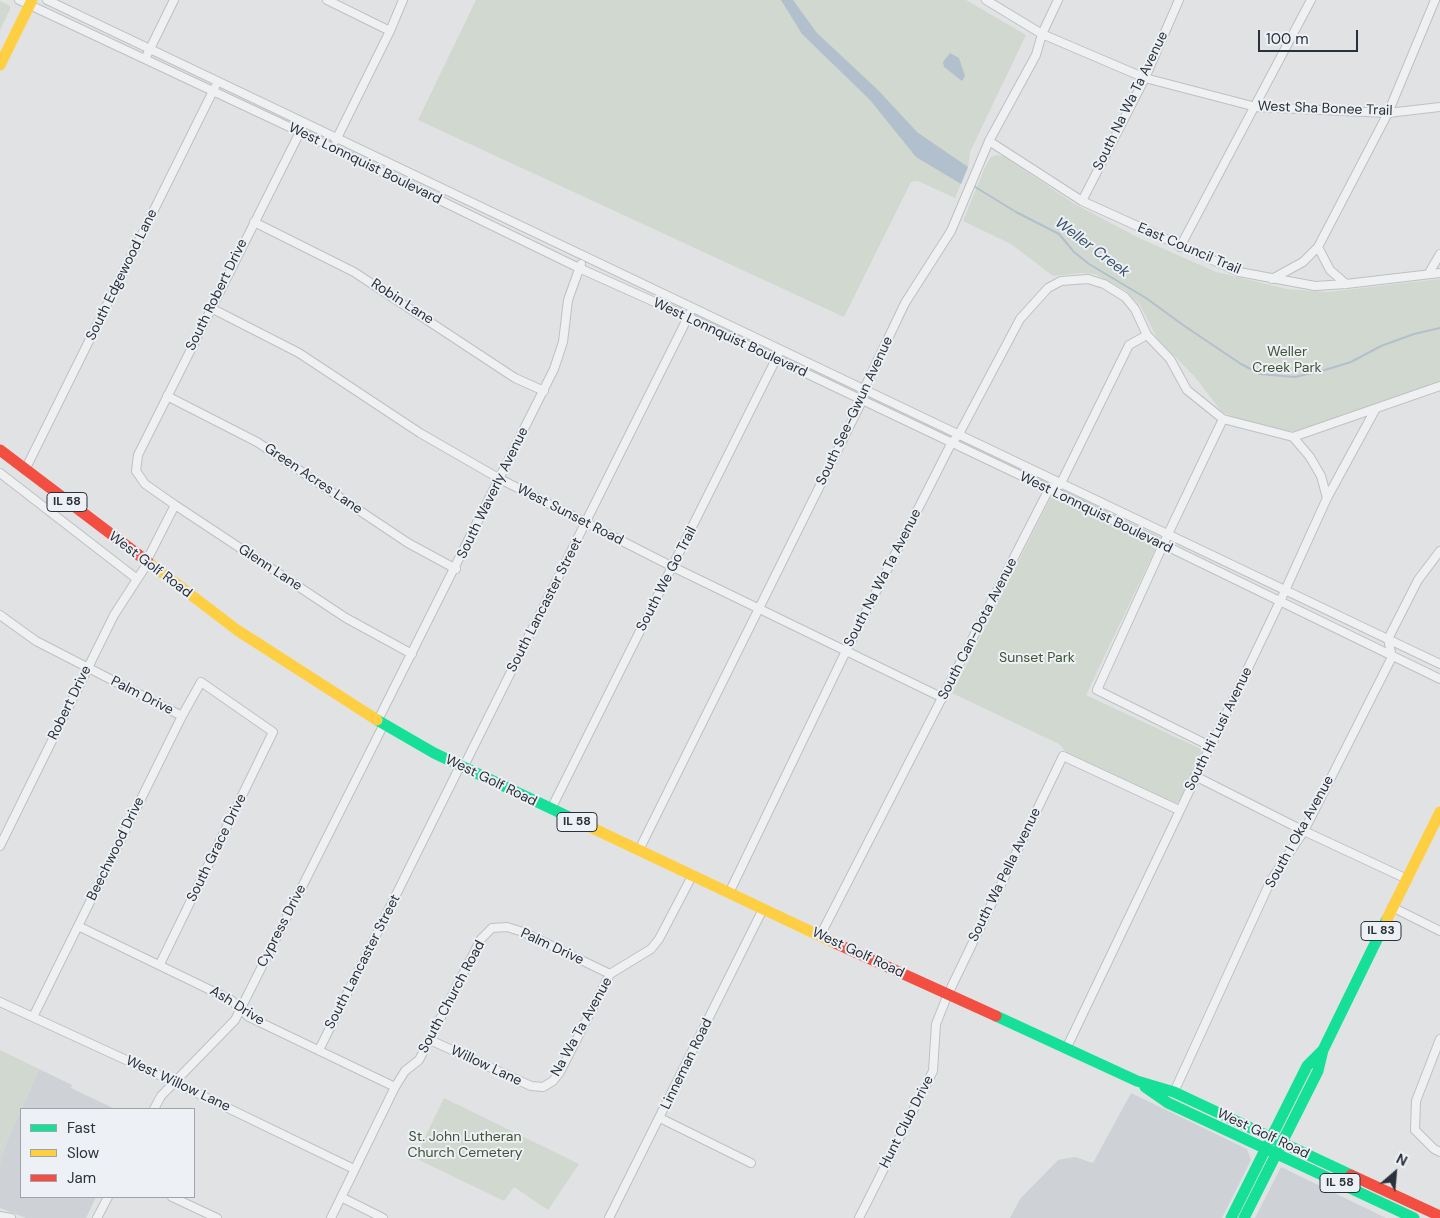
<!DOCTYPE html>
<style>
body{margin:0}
#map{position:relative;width:1440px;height:1218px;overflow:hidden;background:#e0e2e4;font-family:"DM Sans",sans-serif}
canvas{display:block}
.legend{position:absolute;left:20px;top:1108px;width:175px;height:90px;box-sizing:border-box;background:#edf0f4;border:1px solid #9fa4aa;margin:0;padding:6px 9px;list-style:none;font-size:15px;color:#29313b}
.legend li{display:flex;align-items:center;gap:10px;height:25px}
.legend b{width:25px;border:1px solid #9fa4aa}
.north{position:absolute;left:1370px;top:1148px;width:50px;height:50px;-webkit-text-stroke:4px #edf0f4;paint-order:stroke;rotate:27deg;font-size:14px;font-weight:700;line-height:20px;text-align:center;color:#29313b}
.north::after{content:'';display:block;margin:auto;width:18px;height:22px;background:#29313b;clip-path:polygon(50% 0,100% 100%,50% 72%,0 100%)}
.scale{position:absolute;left:1258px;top:30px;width:100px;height:22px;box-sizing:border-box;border:2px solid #29313b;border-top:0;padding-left:6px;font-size:15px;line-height:18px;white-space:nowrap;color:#29313b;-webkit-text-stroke:4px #edf0f4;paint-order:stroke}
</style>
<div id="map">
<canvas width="1440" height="1218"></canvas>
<ul class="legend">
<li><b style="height:6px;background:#16e098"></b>Fast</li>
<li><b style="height:6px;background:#ffcf43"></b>Slow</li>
<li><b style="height:6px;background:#f24e42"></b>Jam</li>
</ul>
<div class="north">N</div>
<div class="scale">100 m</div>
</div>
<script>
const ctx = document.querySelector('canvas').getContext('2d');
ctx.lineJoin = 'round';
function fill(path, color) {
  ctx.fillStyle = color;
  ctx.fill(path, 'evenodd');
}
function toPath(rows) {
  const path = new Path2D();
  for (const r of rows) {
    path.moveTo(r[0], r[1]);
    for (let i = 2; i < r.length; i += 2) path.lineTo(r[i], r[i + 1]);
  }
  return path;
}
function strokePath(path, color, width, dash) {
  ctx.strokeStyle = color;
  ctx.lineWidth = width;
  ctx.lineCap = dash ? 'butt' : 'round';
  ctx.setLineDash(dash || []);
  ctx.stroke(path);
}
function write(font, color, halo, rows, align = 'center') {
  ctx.font = font + ' "DM Sans",sans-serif';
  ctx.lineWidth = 4;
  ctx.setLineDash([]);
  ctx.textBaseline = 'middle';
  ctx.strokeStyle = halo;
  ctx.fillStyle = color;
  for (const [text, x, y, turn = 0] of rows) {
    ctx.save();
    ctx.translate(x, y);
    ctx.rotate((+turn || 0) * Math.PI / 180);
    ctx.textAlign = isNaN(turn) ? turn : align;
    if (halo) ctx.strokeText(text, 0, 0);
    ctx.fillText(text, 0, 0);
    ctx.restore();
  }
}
fill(toPath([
 [39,1069,72,1085,71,1088,115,1109,21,1109,21,1197,96,1197,86,1218,26,1218,0,1208,0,1163,6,1143],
 [1131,1093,1247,1149,1251,1160,1222,1218,1010,1218,1020,1199,1058,1160,1075,1157,1093,1163],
 [1281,1167,1386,1218,1255,1218]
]), '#ced2d7');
fill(toPath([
 [476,0,966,0,1026,35,970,152,968,167,955,198,918,181,911,182,844,317,418,120],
 [0,1,10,6,10,9,0,30],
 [997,155,1003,156,1073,203,1137,237,1216,272,1287,289,1328,292,1440,279,1440,381,1297,431,1284,431,1233,417,1221,411,1195,377,1157,338,1140,305,1125,290,1095,274,1081,273,1053,276,1011,244,963,221,986,165,991,157],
 [1052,495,1154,544,1155,550,1086,695,1201,749,1202,755,1179,801,1176,803,1171,803,1067,753,1059,744,952,693],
 [0,1050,39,1069,6,1143,0,1163],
 [444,1098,579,1164,548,1210,514,1187,504,1201,415,1158]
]), '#d1d8d0');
fill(toPath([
 [781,0,793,0,817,33,878,90,917,132,968,167,961,184,916,157,870,100,802,34],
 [950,53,959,58,965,76,962,81,944,67,943,62]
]), '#b1c0cc');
strokePath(toPath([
 [972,185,1016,212,1059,234,1074,252,1089,264,1146,298,1183,325,1241,364,1260,374,1295,377,1325,370,1351,362,1381,346,1414,334,1440,328]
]), '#b1c0cc', 2);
const street = toPath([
 [19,0,300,132,579,268,688,317,1049,489,1440,679],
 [47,0,1440,664],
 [327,0,390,31],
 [986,0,1042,34,1145,78,1256,107,1388,113,1440,107],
 [145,59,174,0],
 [302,128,138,455,136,471,145,484,175,505,346,618,412,654],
 [336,140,390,31,403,0],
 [989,141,1082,201,1239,272,1315,286,1346,284,1440,273],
 [1082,201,1145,78,1179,0],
 [254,222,354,272,515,378,544,391],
 [1180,247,1311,0],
 [1318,247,1330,270,1346,284],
 [1429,273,1440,254],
 [1272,279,1303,262,1318,247,1388,113,1435,0],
 [211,308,299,353,420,433,500,479,673,567,943,698],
 [167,396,257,442,408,543,456,569],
 [1293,437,1440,386],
 [25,470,215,87],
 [0,473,137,579],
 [146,562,175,505],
 [0,615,36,641,182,716],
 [378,720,554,369,563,342,568,300,581,264],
 [1210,746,1097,690,1168,534,1223,419],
 [463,768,690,313],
 [1195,776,1304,831,1407,879],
 [551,809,778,355],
 [0,846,114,615,147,564],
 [639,850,862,401,864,389,905,303,951,231,989,141,1036,55,1042,34,1058,0],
 [729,893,846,651,951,444,959,434,1020,319,1048,288,1061,281,1088,279,1104,284,1125,297,1135,309,1147,335,1170,359,1187,390,1223,419,1293,437,1310,457,1321,476,1327,498],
 [1392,907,1440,931],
 [78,926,231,1000,249,1017,395,1087],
 [820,936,1049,489,1060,485,1129,345,1147,335],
 [0,1002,174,1082,354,1169],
 [33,1017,182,716,201,682,273,732,160,964],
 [1440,1039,1416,1101,1415,1130,1434,1149,1440,1152],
 [430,1040,531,1086,543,1087,553,1081,560,1072,610,974,651,949,659,939,692,876],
 [1066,1049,1283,595,1327,498,1375,410],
 [319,1050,460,766],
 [1174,1092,1271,880,1304,831,1392,657,1388,639,1418,580,1440,551],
 [154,1109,161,1096,235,1020,384,724],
 [660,1118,751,1163],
 [172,1197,217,1218],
 [341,1197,383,1218],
 [0,1216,11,1218],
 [97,1218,108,1197],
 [331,1218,395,1087,405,1071,419,1060,481,939,492,928,507,927,523,932,610,974],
 [609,1218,763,909],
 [859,1218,933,1071,936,1024,948,994,1063,756,1179,810]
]);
strokePath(street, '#bec0c2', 10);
strokePath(street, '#eff0f1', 8);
strokePath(toPath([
 [377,720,434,753,588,826],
 [996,1016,1137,1081,1174,1092,1351,1175],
 [1145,1087,1168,1103,1414,1218],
 [1231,1218,1307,1066,1323,1050],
 [1244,1218,1318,1071,1323,1050,1387,919]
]), '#16e098', 11);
strokePath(toPath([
 [0,65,32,0],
 [148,562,237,630,377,720],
 [588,826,835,943],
 [1387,919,1440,812]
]), '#ffcf43', 11);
strokePath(toPath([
 [0,450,148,562],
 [835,943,996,1016],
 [1351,1175,1440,1216]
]), '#f24e42', 11);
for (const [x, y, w] of [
 [67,502,40],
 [577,822,40],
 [1381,931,40],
 [1340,1183,40]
]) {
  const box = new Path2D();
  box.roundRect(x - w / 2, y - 9.5, w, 19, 4);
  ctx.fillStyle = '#edf0f4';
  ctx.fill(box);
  strokePath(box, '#29313b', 1);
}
write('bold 12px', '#29313b', null, [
 ["IL 58",67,502],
 ["IL 58",577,822],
 ["IL 83",1381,931],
 ["IL 58",1340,1183]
]);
write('14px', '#29313b', '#edf0f4', [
 ["South Na Wa Ta Avenue",1131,101,-64],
 ["West Sha Bonee Trail",1325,109,2],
 ["West Lonnquist Boulevard",365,164,26],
 ["East Council Trail",1189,249,23],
 ["South Edgewood Lane",122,275,-64],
 ["South Robert Drive",217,295,-64],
 ["Robin Lane",402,302,33],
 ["West Lonnquist Boulevard",730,338,25],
 ["South See-Gwun Avenue",855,411,-65],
 ["Green Acres Lane",313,479,34],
 ["South Waverly Avenue",493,493,-64],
 ["West Lonnquist Boulevard",1096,513,26],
 ["West Sunset Road",570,515,27],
 ["West Golf Road",150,565,37],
 ["Glenn Lane",270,568,33],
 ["South Na Wa Ta Avenue",883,578,-63],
 ["South We Go Trail",667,579,-63],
 ["South Lancaster Street",545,605,-63],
 ["South Can-Dota Avenue",978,629,-63],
 ["Palm Drive",142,696,27],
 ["Robert Drive",70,703,-64],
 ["South Hi Lusi Avenue",1219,729,-64],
 ["West Golf Road",491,781,26],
 ["South I Oka Avenue",1300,832,-61],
 ["South Grace Drive",217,848,-64],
 ["Beechwood Drive",116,849,-64],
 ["South Wa Pella Avenue",1005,875,-64],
 ["Cypress Drive",282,926,-63],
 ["Palm Drive",552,947,25],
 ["West Golf Road",858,953,25],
 ["South Lancaster Street",363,962,-63],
 ["South Church Road",452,997,-62],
 ["Ash Drive",237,1006,32],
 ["Na Wa Ta Avenue",582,1027,-61],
 ["Linneman Road",687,1064,-64],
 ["Willow Lane",486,1066,25],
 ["West Willow Lane",178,1084,25],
 ["Hunt Club Drive",907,1122,-63],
 ["West Golf Road",1263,1134,25]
]);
write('14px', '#405538', '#edf0f4', [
 ["Weller",1287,352],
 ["Creek Park",1287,368],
 ["Sunset Park",1037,658],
 ["St. John Lutheran",465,1137],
 ["Church Cemetery",465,1153]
]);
write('italic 15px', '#38526a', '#edf0f4', [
 ["Weller Creek",1092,248,37]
]);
</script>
